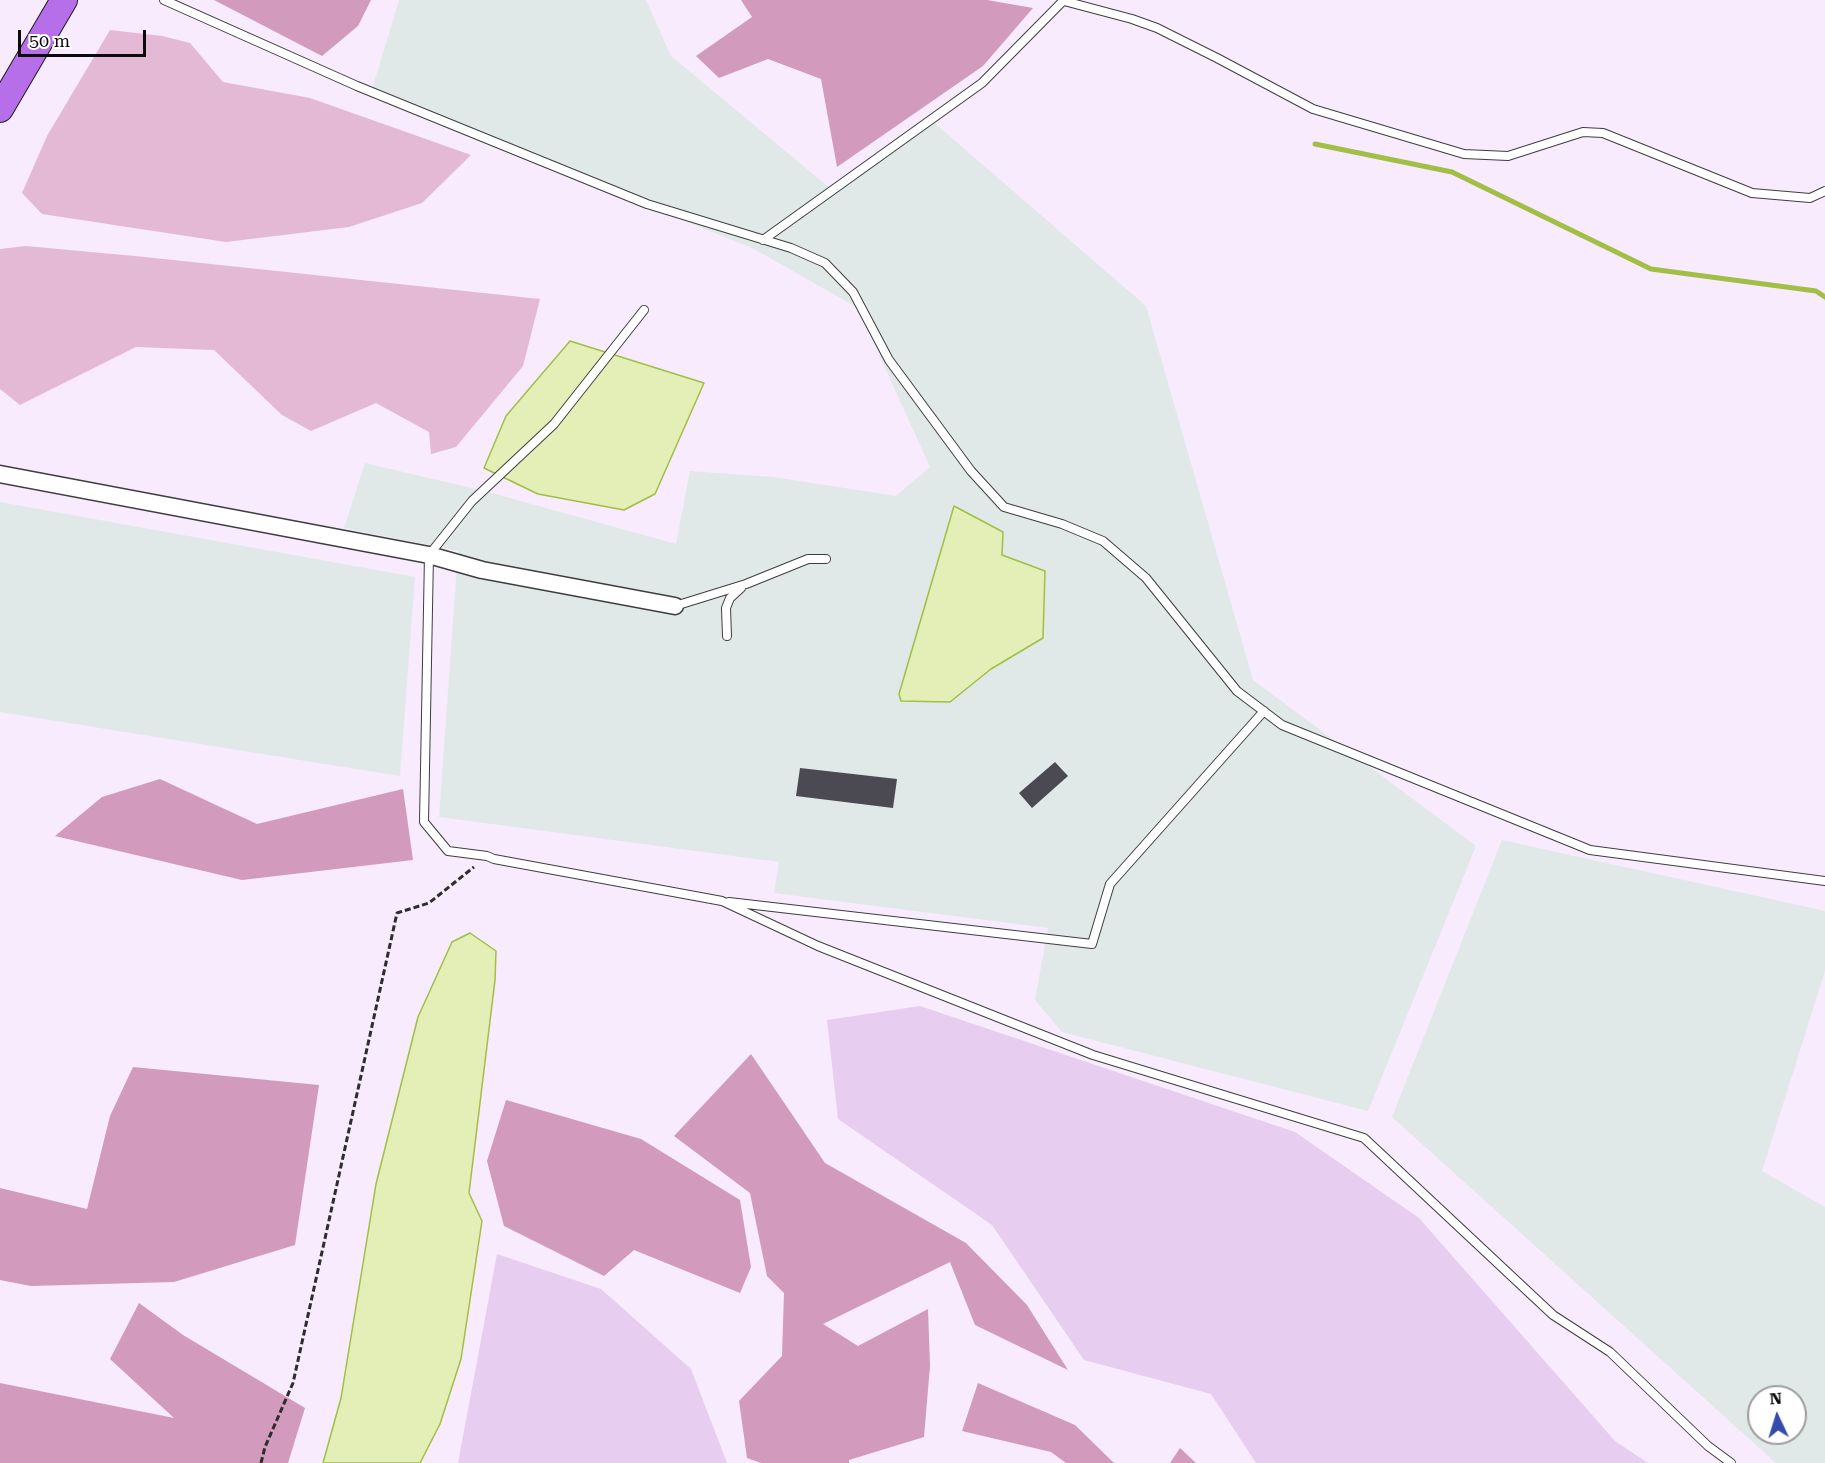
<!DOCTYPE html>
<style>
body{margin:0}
#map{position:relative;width:1825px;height:1463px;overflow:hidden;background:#f7ebfd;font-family:"Roboto Serif",serif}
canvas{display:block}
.north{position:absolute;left:1747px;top:1385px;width:60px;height:60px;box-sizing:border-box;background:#fff;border:2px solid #9d9d9d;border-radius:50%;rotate:356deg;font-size:16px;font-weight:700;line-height:24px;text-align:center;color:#0b0b0b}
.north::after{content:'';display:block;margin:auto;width:21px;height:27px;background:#334cab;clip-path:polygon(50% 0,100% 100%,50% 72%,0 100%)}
.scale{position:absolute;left:18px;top:30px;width:128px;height:27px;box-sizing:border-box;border:3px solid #0b0b0b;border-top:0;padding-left:8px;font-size:18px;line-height:21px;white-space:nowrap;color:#0b0b0b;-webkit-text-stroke:4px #fff;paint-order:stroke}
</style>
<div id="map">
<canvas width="1825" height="1463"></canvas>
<div class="north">N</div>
<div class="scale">50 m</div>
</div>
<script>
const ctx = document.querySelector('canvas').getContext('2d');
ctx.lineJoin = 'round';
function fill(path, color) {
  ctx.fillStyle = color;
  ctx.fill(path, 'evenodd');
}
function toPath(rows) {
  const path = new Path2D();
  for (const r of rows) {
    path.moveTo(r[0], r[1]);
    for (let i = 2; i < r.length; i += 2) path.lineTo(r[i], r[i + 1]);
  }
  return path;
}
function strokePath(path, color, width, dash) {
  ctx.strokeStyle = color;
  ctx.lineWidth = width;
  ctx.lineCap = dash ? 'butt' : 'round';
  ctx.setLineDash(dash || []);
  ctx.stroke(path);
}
fill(toPath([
 [399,0,646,0,671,56,831,189,931,120,1146,306,1253,680,1476,846,1368,1111,1062,1032,1035,1000,1048,928,774,893,779,862,439,817,458,551,344,528,365,463,488,492,676,544,690,471,773,477,896,496,930,467,858,308,754,249,371,93],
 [0,502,415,577,400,776,0,712],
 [1502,840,1825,911,1825,971,1762,1171,1825,1207,1825,1463,1776,1463,1392,1117],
 [1759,1397,1795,1397,1795,1433,1759,1433]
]), '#e0e9e7');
fill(toPath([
 [920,1006,1295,1132,1419,1218,1615,1441,1648,1463,1256,1463,1211,1394,1084,1360,992,1225,838,1119,827,1020],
 [497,1254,601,1289,691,1369,727,1463,458,1463]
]), '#e7cef0');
fill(toPath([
 [110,30,162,36,190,43,223,82,310,98,471,155,422,203,349,227,226,242,42,214,22,193,47,136],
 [26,246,145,257,540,299,523,366,456,447,431,454,429,432,376,403,311,431,282,415,214,350,136,347,20,405,0,389,0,249]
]), '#e3b9d6');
fill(toPath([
 [214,0,371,0,358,26,322,56],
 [741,0,987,0,1033,8,983,66,837,167,821,79,768,59,719,78,696,56,752,17],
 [160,779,257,824,403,789,413,860,242,880,55,836,102,797],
 [751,1054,825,1163,966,1243,1027,1305,1068,1370,975,1325,950,1262,823,1324,858,1346,928,1309,930,1366,924,1437,849,1460,849,1463,761,1463,747,1458,739,1401,782,1356,784,1293,767,1276,750,1193,674,1136],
 [133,1067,319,1085,295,1245,174,1282,31,1286,0,1280,0,1188,87,1209,110,1116],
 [506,1100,641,1139,740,1200,751,1267,740,1293,634,1250,604,1276,504,1226,487,1161],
 [139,1303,183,1335,305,1408,288,1463,0,1463,0,1383,174,1418,110,1359],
 [978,1383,1075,1425,1114,1463,1066,1463,1051,1452,962,1431],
 [1180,1448,1196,1463,1170,1463]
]), '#d29abc');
const water = toPath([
 [570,341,704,383,655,494,624,510,538,494,484,468,506,416,570,341],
 [954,506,1003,532,1002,555,1045,571,1043,638,991,669,950,702,901,701,899,694,954,506],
 [470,933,496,951,495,980,469,1193,482,1221,461,1359,440,1424,420,1463,323,1463,341,1398,376,1184,418,1017,452,942,470,933]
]);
fill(water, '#e3efb6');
strokePath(water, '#a1be45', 1.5);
strokePath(toPath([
 [1315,144,1452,172,1651,269,1816,291,1825,297]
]), '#a1be45', 5);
fill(toPath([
 [1055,762,1068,776,1032,808,1019,793],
 [800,768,897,779,893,808,796,796]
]), '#4b4952');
const service = toPath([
 [164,0,357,86,647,204,791,248,825,263,853,292,889,360,971,471,1004,507,1062,524,1103,541,1146,578,1237,691,1282,725,1590,850,1825,881],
 [1064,1,1132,19,1157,28,1217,58,1313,109,1464,154,1508,156,1583,132,1603,133,1752,193,1810,198,1825,191],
 [763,240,982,83,1064,0],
 [644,310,554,424,472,501,429,555,424,822,448,851,487,856,494,859,722,901,818,946,1093,1055,1364,1138,1553,1315,1610,1352,1708,1446,1731,1463],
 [675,606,746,584,808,559,826,559],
 [727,636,726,608,730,598,741,588],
 [729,902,1092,944,1110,884,1264,711]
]);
const minor = toPath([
 [0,474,429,555,482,570,675,606]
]);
const primary = toPath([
 [0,109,64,0]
]);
strokePath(service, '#3e3e3e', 10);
strokePath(minor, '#3e3e3e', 19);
strokePath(primary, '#1c1c1c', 28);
strokePath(toPath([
 [261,1463,265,1447,293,1383,397,913,429,903,474,867]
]), '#2d2d2d', 3, [6, 3]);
strokePath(service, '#fff', 8);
strokePath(minor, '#fff', 16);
strokePath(primary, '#b76fe9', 26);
</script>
